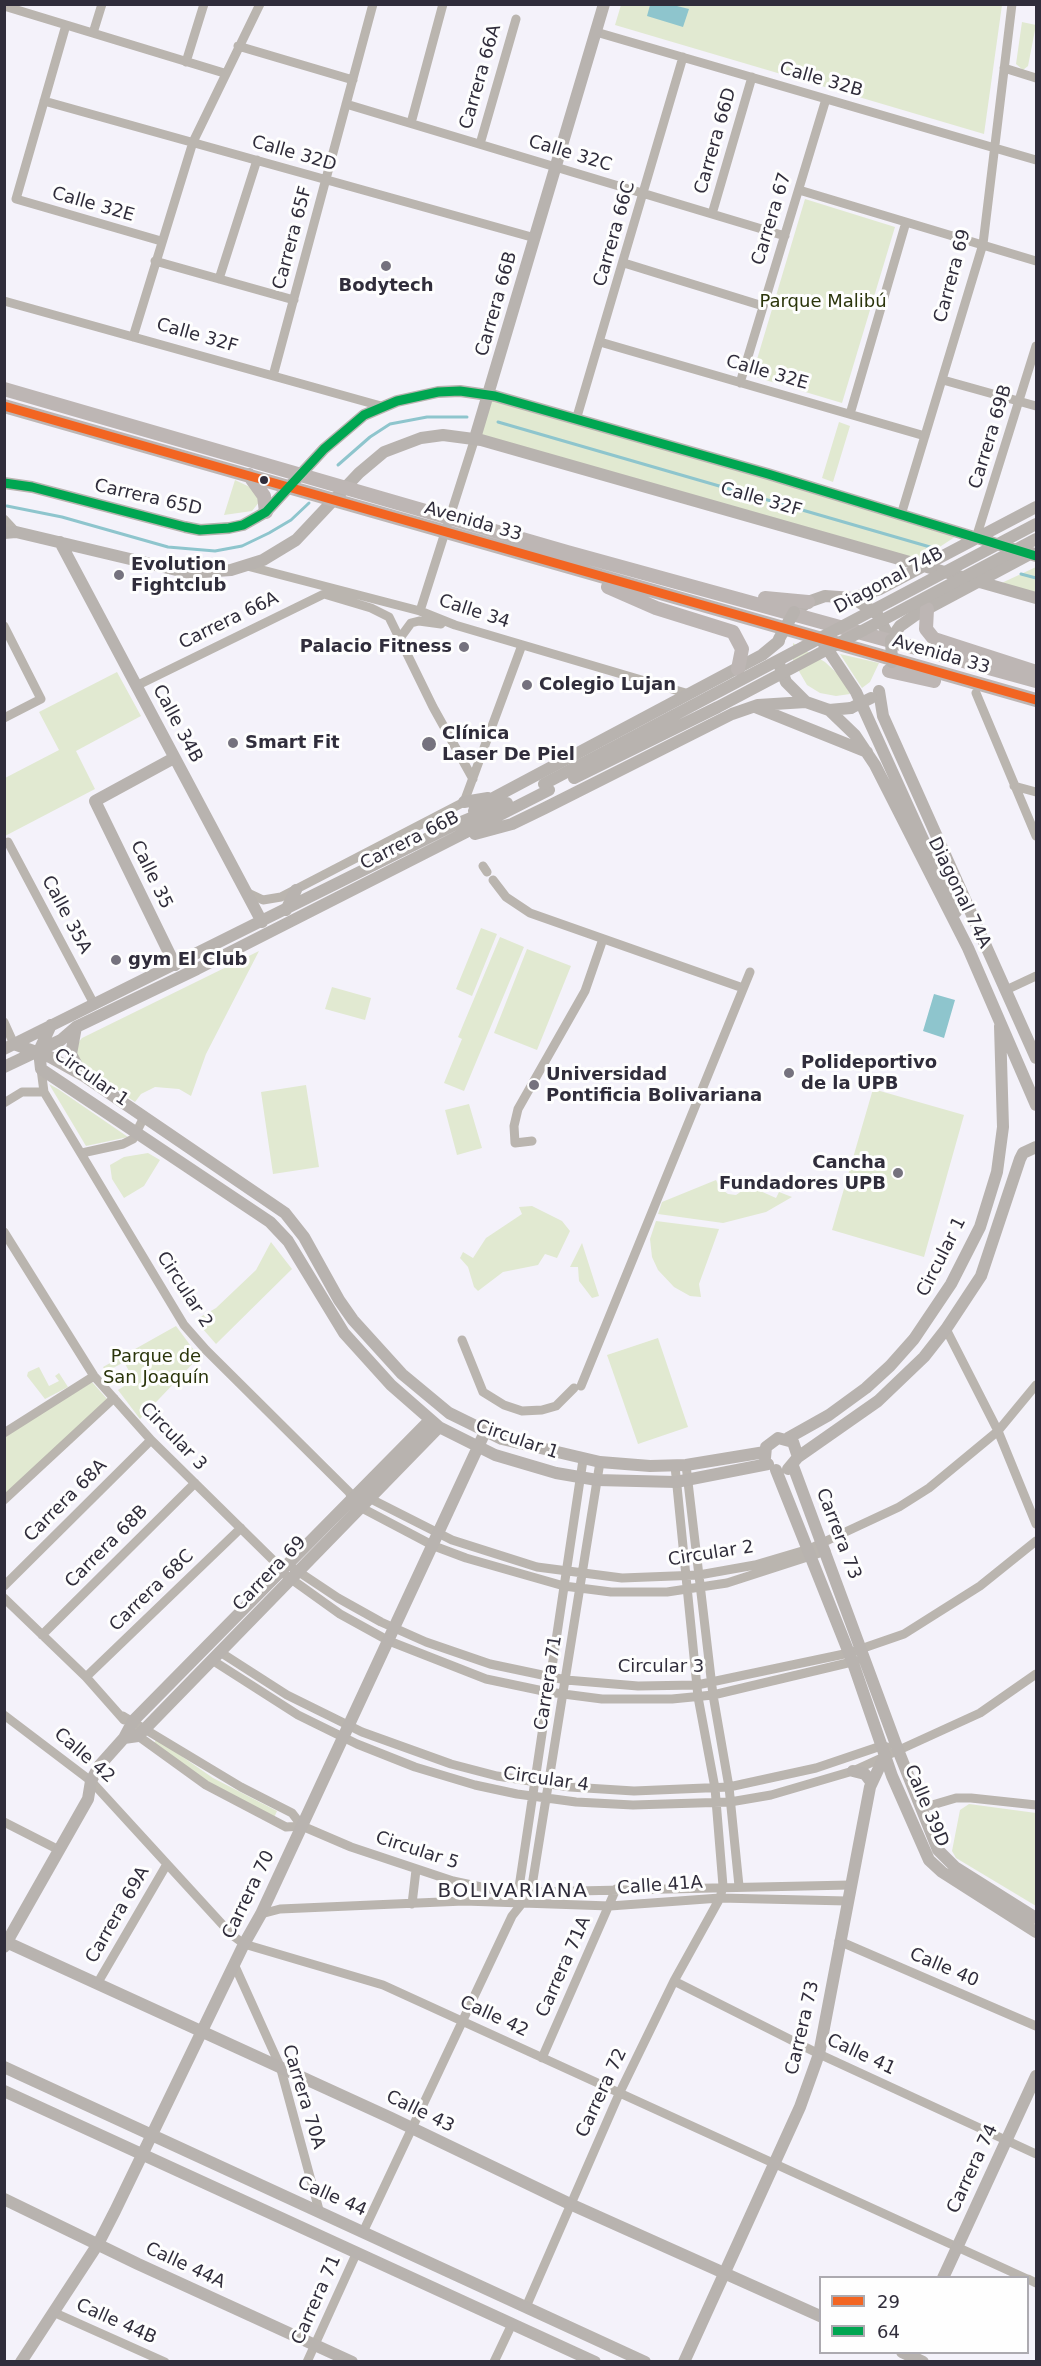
<!DOCTYPE html>
<meta charset="utf-8">
<style>
body{margin:0}
#map{position:relative;width:1041px;height:2366px;overflow:hidden;background:#f4f2fa;font-family:"DejaVu Sans",sans-serif}
canvas{display:block}
.frame{position:absolute;inset:0;border:6px solid #302d3b;pointer-events:none}
.legend{position:absolute;left:819px;top:2276px;width:210px;height:78px;box-sizing:border-box;background:#fefefe;border:2px solid #acaab0;margin:0;padding:8px 10px;list-style:none;font-size:18px;color:#302d3b}
.legend li{display:flex;align-items:center;gap:12px;height:30px}
.legend b{width:30px;border:2px solid #acaab0}
</style>
<div id="map">
<canvas width="1041" height="2366"></canvas>
<div class="frame"></div>
<ul class="legend">
<li><b style="height:8px;background:#f26522"></b>29</li>
<li><b style="height:8px;background:#00a651"></b>64</li>
</ul>
</div>
<script>
const ctx = document.querySelector('canvas').getContext('2d');
ctx.lineJoin = 'round';
function fill(path, color) {
  ctx.fillStyle = color;
  ctx.fill(path, 'evenodd');
}
function toPath(rows) {
  const path = new Path2D();
  for (const r of rows) {
    path.moveTo(r[0], r[1]);
    for (let i = 2; i < r.length; i += 2) path.lineTo(r[i], r[i + 1]);
  }
  return path;
}
function strokePath(path, color, width, dash) {
  ctx.strokeStyle = color;
  ctx.lineWidth = width;
  ctx.lineCap = dash ? 'butt' : 'round';
  ctx.setLineDash(dash || []);
  ctx.stroke(path);
}
function write(font, color, halo, rows, align = 'center') {
  ctx.font = font + ' "DejaVu Sans",sans-serif';
  ctx.lineWidth = 6;
  ctx.setLineDash([]);
  ctx.textBaseline = 'middle';
  ctx.strokeStyle = halo;
  ctx.fillStyle = color;
  for (const [text, x, y, turn = 0] of rows) {
    ctx.save();
    ctx.translate(x, y);
    ctx.rotate((+turn || 0) * Math.PI / 180);
    ctx.textAlign = isNaN(turn) ? turn : align;
    if (halo) ctx.strokeText(text, 0, 0);
    ctx.fillText(text, 0, 0);
    ctx.restore();
  }
}
fill(toPath([
 [621,5,1002,5,984,134,615,25],
 [1022,22,1036,25,1028,66,1023,70,1016,64],
 [805,199,895,227,842,403,752,376],
 [489,395,961,533,915,563,475,438],
 [839,422,850,426,833,482,822,478],
 [235,480,252,488,260,501,252,511,224,515],
 [1036,567,1036,598,995,586,1021,574],
 [793,643,825,662,841,677,850,694,836,696,820,693,807,685,793,661],
 [840,654,879,663,870,682,862,688],
 [117,672,141,716,76,751,95,789,5,836,5,778,59,750,39,712],
 [481,928,497,934,472,996,456,989],
 [500,937,524,947,464,1091,444,1083,462,1039,458,1037],
 [527,949,571,966,537,1050,494,1033],
 [259,951,206,1054,191,1096,179,1089,155,1087,141,1094,135,1102,82,1066,77,1053,78,1043,82,1038],
 [332,987,371,998,365,1020,325,1009],
 [49,1084,58,1089,128,1137,86,1146],
 [306,1085,319,1167,273,1174,261,1092],
 [873,1089,964,1115,924,1257,832,1230],
 [469,1104,482,1148,457,1155,445,1110],
 [148,1153,160,1160,144,1186,124,1198,112,1179,110,1165,124,1157],
 [716,1180,720,1188,728,1194,736,1195,749,1186,776,1198,779,1192,792,1197,766,1212,723,1223,658,1214,662,1202],
 [532,1206,562,1221,570,1231,557,1258,545,1254,538,1265,503,1272,478,1291,474,1287,468,1267,460,1258,463,1252,473,1258,486,1238,522,1214,519,1207],
 [656,1221,719,1229,699,1284,701,1297,690,1296,674,1287,658,1270,652,1257,650,1239],
 [271,1242,292,1269,216,1344,195,1320,216,1308,256,1270],
 [582,1243,599,1296,592,1298,579,1281,578,1267,570,1267],
 [176,1326,199,1357,140,1419,118,1390,134,1380,124,1362,106,1372,103,1367],
 [658,1338,688,1427,638,1444,607,1355],
 [39,1367,49,1386,59,1381,55,1376,59,1373,68,1387,45,1399,27,1376,28,1372],
 [92,1382,108,1400,5,1495,5,1436],
 [157,1739,213,1778,277,1811,274,1818,210,1784,153,1744],
 [969,1804,1036,1813,1036,1906,956,1858,952,1851,960,1810]
]), '#e1e9d1');
fill(toPath([
 [650,5,673,5,689,9,683,27,647,16],
 [934,994,955,1000,944,1038,923,1031]
]), '#8ec5cd');
strokePath(toPath([
 [498,422,937,549],
 [338,465,370,437,390,424,427,417,467,417],
 [7,506,62,517,168,547,215,551,242,546,269,533,291,520,309,503],
 [1021,574,1036,578]
]), '#8ec5cd', 3);
strokePath(toPath([
 [4,6,224,73],
 [66,25,16,199,161,241],
 [596,32,1036,160],
 [93,33,102,4],
 [238,46,353,80],
 [186,62,204,4],
 [1004,68,1036,78],
 [44,101,535,238],
 [346,104,785,236],
 [411,123,443,4],
 [480,144,516,19],
 [799,190,1036,261],
 [712,214,752,77],
 [155,261,294,300],
 [624,263,763,306],
 [219,279,257,160],
 [4,301,381,406],
 [133,337,193,142,260,4],
 [600,342,925,436],
 [273,376,373,4],
 [943,380,1036,406],
 [740,383,826,99],
 [850,414,906,222],
 [576,420,683,57],
 [901,515,983,244,1012,4],
 [4,519,16,532],
 [976,538,1036,346],
 [247,566,420,611,455,625,689,694],
 [324,594,371,608,389,617,433,707,473,779],
 [420,611,475,438],
 [4,626,41,699,4,718],
 [400,638,411,623,419,621,441,624],
 [136,686,328,592],
 [976,693,1036,836],
 [1014,786,1036,792],
 [4,844,8,842,94,1004],
 [483,866,487,872],
 [493,880,506,897,530,913,743,988],
 [246,892,263,900,281,897,464,802,522,645],
 [1006,990,1036,976],
 [4,1022,14,1044],
 [41,1069,44,1092,184,1325,206,1350,350,1493,351,1500,360,1507,434,1546,466,1558,564,1586,611,1592,667,1592,727,1583,826,1551],
 [4,1103,22,1092,44,1092],
 [532,1141,515,1143,514,1126,518,1109,585,991,603,939],
 [82,1153,123,1144,133,1139,144,1117],
 [4,1232,94,1376,151,1440,275,1562,280,1571,340,1614,389,1641,486,1679,548,1692,602,1699,672,1699,713,1695,856,1661],
 [946,1329,998,1431,1036,1524],
 [462,1340,483,1392,504,1405,522,1411,542,1410,556,1406,574,1388],
 [581,1386,750,972],
 [4,1433,94,1376],
 [686,1465,713,1695,729,1787,739,1886],
 [365,1496,452,1540,537,1567,622,1578,699,1575,755,1565,809,1549,899,1507,929,1488,998,1431,1036,1385],
 [4,1500,114,1398],
 [293,1568,338,1598,381,1622,426,1642,490,1664,566,1680,638,1686,697,1685,849,1653,904,1634,980,1586,1036,1541],
 [4,1586,151,1440],
 [4,1598,86,1677,124,1720],
 [42,1635,195,1483],
 [220,1652,287,1695,362,1732,451,1764,497,1776,570,1787,634,1791,729,1787,816,1768,881,1746,887,1747],
 [212,1660,298,1715,357,1744,415,1767,475,1785,517,1794,576,1802,633,1805,730,1802,771,1795,853,1771,980,1713,1036,1674],
 [86,1677,241,1528],
 [4,1715,91,1781,232,1935,244,1944,383,1985,1025,2278],
 [123,1716,241,1787,292,1813,302,1826,351,1847,453,1881,495,1890,531,1892,850,1885],
 [134,1733,206,1785,286,1827,302,1826],
 [922,1808,956,1798,971,1798,1036,1805],
 [4,1822,59,1850],
 [518,1894,583,1460],
 [412,1904,416,1870],
 [261,1914,280,1909,464,1901,610,1906,720,1898,847,1901],
 [839,1941,1036,2026],
 [234,1964,280,2066,319,2210],
 [674,1981,819,2054,1036,2154],
 [97,1984,167,1864],
 [542,2058,616,1889],
 [364,2230,512,1916,531,1892,600,1462],
 [1028,2279,1036,2283],
 [526,2307,619,2094,674,1981,720,1898,723,1886,715,1788,698,1697,675,1466],
 [53,2312,165,2362],
 [307,2362,357,2252],
 [494,2362,512,2324]
]), '#bab5af', 9);
strokePath(toPath([
 [475,438,604,4],
 [4,483,32,487,185,527,200,530,229,528,243,525,266,512,324,449,364,415,397,401,438,392,460,391,495,396,768,474,1036,556],
 [4,533,16,532,189,573,231,570,263,560,296,540,359,473,384,452,421,438,443,435,481,440,1036,598],
 [60,542,262,922],
 [853,598,880,589,1036,507],
 [794,612,808,602,825,596,853,598,877,614,891,640],
 [891,639,900,626,914,616,1032,553],
 [822,641,856,692,956,912],
 [779,664,786,682,806,702,829,710,851,708],
 [879,691,883,716,1036,1058],
 [755,707,867,752],
 [829,710,855,735,875,765,968,948,1036,1105],
 [174,758,95,801,175,965],
 [464,802,488,798],
 [474,811,495,797,762,655,779,641],
 [475,834,512,824,545,808,732,714,758,705,806,702],
 [286,910,296,890],
 [51,1025,39,1051,41,1069,270,1222,288,1241,344,1333,391,1385,439,1427,495,1455,556,1473,597,1480,676,1482,768,1464],
 [76,1027,71,1054,81,1073],
 [14,1044,50,1057,84,1076,285,1213,304,1237,339,1300,353,1320,402,1374,449,1413,502,1439,600,1462,650,1466,686,1465,765,1452],
 [4,1049,454,825,507,803],
 [4,1067,61,1040,76,1027,197,969,549,790],
 [788,1438,829,1415,866,1388,890,1366,914,1339,951,1284,980,1227,997,1172,1003,1127,1000,1026],
 [765,1458,766,1447,778,1438,793,1442,798,1457],
 [793,1466,898,1750,938,1850,955,1867,1036,1918],
 [788,1469,798,1457,878,1401,924,1357,946,1329,981,1276,1020,1159,1023,1153,1036,1147],
 [776,1470,853,1663,892,1776,929,1860,942,1872,1036,1932],
 [124,1738,138,1736,439,1427],
 [853,1771,865,1774,871,1782],
 [4,1941,391,2118,570,2204,820,2316],
 [4,1947,88,1799,91,1781,99,1766,124,1738,133,1721,429,1421],
 [4,2067,645,2362],
 [4,2091,595,2362],
 [4,2199,138,2264,352,2362],
 [943,2278,1036,2076],
 [902,2352,923,2362],
 [21,2362,98,2244,115,2211,244,1944,261,1914,485,1432],
 [684,2362,800,2107,819,2054,870,1787,885,1755]
]), '#b8b3af', 12);
strokePath(toPath([
 [4,389,567,552,1036,681],
 [4,406,1036,700],
 [249,475,264,496,266,512],
 [608,587,656,608,733,632,742,649,738,669],
 [765,598,808,602],
 [927,609,926,629,934,639,1036,672],
 [889,671,934,681]
]), '#bdb6b4', 14);
strokePath(toPath([
 [779,639,794,612],
 [891,640,892,662],
 [851,708,871,698],
 [574,778,718,707,1036,539],
 [544,784,1036,524]
]), '#b8b3af', 12);
strokePath(toPath([
 [4,406,1036,700]
]), '#f26522', 9);
strokePath(toPath([
 [4,483,32,487,185,527,200,530,229,528,243,525,266,512,324,449,364,415,397,401,438,392,460,391,495,396,768,474,1036,556]
]), '#00a651', 9);
for (const [x, y, r, color] of [
 [386,266,6,"#75727e"],
 [264,480,5,"#302d3b"],
 [119,575,6,"#75727e"],
 [464,647,6,"#75727e"],
 [527,685,6,"#75727e"],
 [233,743,6,"#75727e"],
 [429,744,8,"#75727e"],
 [116,960,6,"#75727e"],
 [789,1073,6,"#75727e"],
 [534,1085,6,"#75727e"],
 [898,1173,6,"#75727e"]
]) {
  const dot = new Path2D();
  dot.arc(x, y, r, 0, 2 * Math.PI);
  ctx.fillStyle = color;
  ctx.fill(dot);
  strokePath(dot, '#fefefe', 2);
}
write('18px', '#302d3b', '#fefefe', [
 ["Carrera 66A",481,77,-74],
 ["Calle 32B",821,80,16],
 ["Carrera 66D",716,141,-74],
 ["Calle 32D",294,154,16],
 ["Calle 32C",570,154,17],
 ["Calle 32E",93,205,16],
 ["Carrera 67",772,219,-73],
 ["Carrera 66C",615,234,-74],
 ["Carrera 65F",293,238,-75],
 ["Carrera 69",953,276,-75],
 ["Carrera 66B",497,304,-74],
 ["Calle 32F",197,336,16],
 ["Calle 32E",767,373,16],
 ["Carrera 69B",991,437,-73],
 ["Carrera 65D",148,498,13],
 ["Calle 32F",761,500,16],
 ["Avenida 33",473,522,16],
 ["Diagonal 74B",889,581,-28],
 ["Calle 34",474,612,18],
 ["Carrera 66A",229,621,-26],
 ["Avenida 33",941,655,16],
 ["Calle 34B",177,724,62],
 ["Carrera 66B",410,841,-27],
 ["Calle 35",151,875,64],
 ["Diagonal 74A",959,893,64],
 ["Calle 35A",66,915,62],
 ["Circular 1",91,1078,35],
 ["Circular 1",942,1257,-63],
 ["Circular 2",184,1290,57],
 ["Circular 3",173,1437,46],
 ["Circular 1",517,1440,19],
 ["Carrera 68A",66,1501,-45],
 ["Carrera 73",838,1534,69],
 ["Carrera 68B",107,1547,-45],
 ["Circular 2",711,1554,-9],
 ["Carrera 69",270,1574,-46],
 ["Carrera 68C",152,1591,-44],
 ["Circular 3",661,1667],
 ["Carrera 71",549,1683,-81],
 ["Calle 42",84,1756,41],
 ["Circular 4",546,1780,8],
 ["Calle 39D",926,1806,67],
 ["Circular 5",417,1851,18],
 ["Calle 41A",660,1886,-4],
 ["Carrera 70",249,1895,-64],
 ["Carrera 69A",118,1915,-60],
 ["Carrera 71A",564,1967,-66],
 ["Calle 40",944,1968,23],
 ["Calle 42",494,2017,25],
 ["Carrera 73",803,2028,-77],
 ["Calle 41",861,2055,25],
 ["Carrera 72",602,2093,-65],
 ["Carrera 70A",303,2097,73],
 ["Calle 43",420,2112,26],
 ["Carrera 74",973,2169,-65],
 ["Calle 44",332,2197,24],
 ["Calle 44A",185,2266,25],
 ["Carrera 71",317,2300,-66],
 ["Calle 44B",116,2322,24]
]);
write('bold 18px', '#302d3b', '#fefefe', [
 ["Bodytech",386,286,"center"],
 ["Evolution",131,565],
 ["Fightclub",131,586],
 ["Palacio Fitness",452,647,"right"],
 ["Colegio Lujan",539,685],
 ["Clínica",442,734],
 ["Laser De Piel",442,755],
 ["Smart Fit",245,743],
 ["gym El Club",128,960],
 ["Polideportivo",801,1063],
 ["de la UPB",801,1084],
 ["Universidad",546,1075],
 ["Pontificia Bolivariana",546,1096],
 ["Cancha",886,1163,"right"],
 ["Fundadores UPB",886,1184,"right"]
], 'left');
write('18px', '#2b350b', '#fefefe', [
 ["Parque Malibú",823,302],
 ["Parque de",156,1357],
 ["San Joaquín",156,1378]
]);
ctx.letterSpacing = '1.5px';
write('20px', '#302d3b', '#fefefe', [
 ["BOLIVARIANA",513,1892]
]);
ctx.letterSpacing = '0px';
</script>
